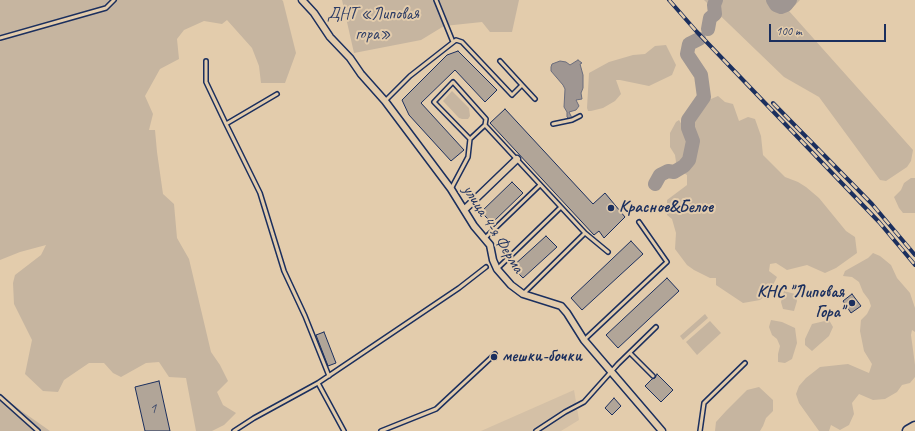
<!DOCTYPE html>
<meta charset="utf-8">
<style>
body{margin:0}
#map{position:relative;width:915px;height:431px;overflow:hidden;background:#e3ccac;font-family:Caveat,sans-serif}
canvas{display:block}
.scale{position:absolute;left:769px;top:24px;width:117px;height:18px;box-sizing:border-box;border:2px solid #1b2f5e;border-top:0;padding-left:5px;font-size:12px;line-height:14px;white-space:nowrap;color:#1b2f5e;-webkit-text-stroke:3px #e3ccac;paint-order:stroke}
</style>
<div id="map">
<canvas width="915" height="431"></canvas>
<div class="scale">100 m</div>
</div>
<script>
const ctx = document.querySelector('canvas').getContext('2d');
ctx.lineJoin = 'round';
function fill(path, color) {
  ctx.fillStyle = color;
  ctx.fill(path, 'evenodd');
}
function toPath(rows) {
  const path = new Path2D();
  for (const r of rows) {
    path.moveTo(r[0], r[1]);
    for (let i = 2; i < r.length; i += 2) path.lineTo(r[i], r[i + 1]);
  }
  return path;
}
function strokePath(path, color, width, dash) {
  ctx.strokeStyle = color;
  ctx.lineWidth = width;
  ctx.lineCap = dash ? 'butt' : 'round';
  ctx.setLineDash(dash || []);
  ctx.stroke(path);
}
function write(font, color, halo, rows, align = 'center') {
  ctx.font = font + ' Caveat,sans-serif';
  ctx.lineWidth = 4;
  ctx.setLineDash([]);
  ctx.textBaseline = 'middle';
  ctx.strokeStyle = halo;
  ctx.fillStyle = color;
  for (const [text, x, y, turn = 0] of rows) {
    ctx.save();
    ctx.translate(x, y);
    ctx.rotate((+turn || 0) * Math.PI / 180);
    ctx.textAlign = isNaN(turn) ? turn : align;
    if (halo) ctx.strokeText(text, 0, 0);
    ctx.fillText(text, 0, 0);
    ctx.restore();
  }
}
fill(toPath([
 [574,390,579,420,561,431,481,431]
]), '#d4c0a6');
fill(toPath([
 [0,0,282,0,283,1,296,53,285,83,261,83,259,66,252,48,227,20,222,24,204,21,184,30,177,39,179,59,160,69,145,96,153,114,149,130,155,130,157,152,163,194,174,204,177,238,189,259,211,352,220,365,228,381,217,392,223,405,236,413,224,425,212,431,196,431,186,378,169,377,159,362,146,363,121,377,113,373,104,363,89,363,64,380,58,392,43,391,25,374,32,340,14,304,13,283,15,275,41,255,46,245,20,252,0,260],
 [342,0,519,0,512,32,490,32,482,22,444,26,421,40,354,53],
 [704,0,800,0,789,11,913,150,911,161,907,167,886,181,880,180,819,97,784,77],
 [666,45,676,65,672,75,649,86,620,80,616,80,621,94,615,101,603,108,591,111,588,111,587,108,589,73,609,62,633,55,645,54,655,46],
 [452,91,469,108,470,116,468,119,462,119,459,118,443,101],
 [718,96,725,102,733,104,739,121,748,117,755,119,761,136,763,155,785,177,798,182,806,187,819,198,846,231,855,237,857,253,836,268,825,273,807,265,787,270,776,263,770,264,769,271,777,277,769,293,760,300,743,303,716,285,716,278,710,278,694,270,687,265,675,249,676,233,672,219,667,215,667,200,687,185,687,175,677,169,675,155,670,147,670,133,676,122,679,120,689,137,692,131,691,123,696,114,702,109,704,102],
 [911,178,915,178,915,224,915,213,903,213,899,208,894,197,901,190,904,183],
 [873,253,880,256,891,265,897,278,910,293,915,308,915,332,912,330,911,335,915,365,915,377,910,383,902,385,897,392,885,399,873,400,859,394,852,403,854,414,849,425,840,430,831,425,829,431,819,431,799,403,796,394,799,386,806,378,820,367,848,364,869,373,872,364,864,351,860,331,861,320,867,314,871,306,869,300,863,292,859,282,852,277,843,276,845,271,868,258],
 [784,291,795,294,797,301,794,311,783,309,781,302],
 [705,314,708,318,683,340,680,336],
 [771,320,782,322,795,328,797,343,792,359,785,363,778,362,778,354,780,346,777,339,772,335,769,327],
 [829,320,833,327,829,336,812,351,805,345,805,339,812,324],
 [710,321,721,333,697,355,686,342],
 [759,387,773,400,773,411,766,418,763,426,760,431,715,431,716,422,726,411,747,390],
 [0,395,23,412,50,431,0,431]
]), '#c6b5a0');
const water = toPath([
 [578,60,582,63,580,64,583,75,583,88,581,93,582,99,576,100,579,106,576,110,569,112,572,118,569,119,567,117,567,112,564,107,565,89,563,85,551,71,551,67,552,64,560,61,566,62,570,65,578,60]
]);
fill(water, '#9f9692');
strokePath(water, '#6a6d7d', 1);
strokePath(toPath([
 [773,0,776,5,781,7,786,5,790,0],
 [708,29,710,18,715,14,714,5,716,0],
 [655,184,660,175,668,171,674,172,684,166,689,160,693,141,688,128,688,120,704,97,701,75,687,54,689,44,699,39]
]), '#9f9692', 14);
const building = toPath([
 [458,51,497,90,485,102,455,70,421,103,464,150,451,161,409,115,402,100,447,55,458,51],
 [505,109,593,204,605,193,625,217,604,238,599,231,594,235,490,123,505,109],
 [512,182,523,193,492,223,481,212,512,182],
 [546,236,557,247,523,278,512,267,546,236],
 [631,241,643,254,582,310,571,298,631,241],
 [667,278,679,291,618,348,606,335,667,278],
 [852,294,861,306,851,313,843,301,852,294],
 [324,332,336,363,328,366,316,335,324,332],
 [657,374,673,390,661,402,645,386,652,379,655,378,657,374],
 [159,381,170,431,145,431,135,387,159,381],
 [614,398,621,406,612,415,605,408,614,398]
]);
fill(building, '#b1a598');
strokePath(building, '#1b2f5e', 1);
const lane = toPath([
 [436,0,453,42],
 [0,38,106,8,114,0],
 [206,61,206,82,226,124,260,193,284,271,305,316,329,376],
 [522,85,535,99],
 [385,101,410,76,456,40,462,42,512,95,522,85,500,61],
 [226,124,277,94],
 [553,124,572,120,580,116],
 [485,125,585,233,608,252],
 [451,189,468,157,470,139,485,125,486,119,453,82,434,102,470,139],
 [485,238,540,185],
 [498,268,561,207],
 [523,294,585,233],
 [584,340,667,262,639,222],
 [630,353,653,376],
 [318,383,344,431],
 [0,397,38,431],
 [234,431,254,418,318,383,459,288,486,267],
 [381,431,436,409,495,354],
 [536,431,565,412,584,402,618,364,656,327],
 [700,431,704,403,745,363]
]);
const street = toPath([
 [302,0,314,13,330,37,350,58,361,74,385,101,451,189,474,226,490,245,493,260,497,269,511,285,523,294,561,306,567,313,584,340,662,431],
 [464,210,517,159]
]);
const primary = toPath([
 [908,431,915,427]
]);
strokePath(lane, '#1b2f5e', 6);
strokePath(street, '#1b2f5e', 9);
strokePath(primary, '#1b2f5e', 13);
strokePath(lane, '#e3ccac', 3);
strokePath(street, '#e3ccac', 6);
strokePath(primary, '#e3ccac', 10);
const rail = toPath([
 [669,0,697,32,879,222,915,265],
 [773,103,872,204,915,255]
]);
strokePath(rail, '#1b2f5e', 4);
strokePath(rail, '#e3ccac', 2.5, [8]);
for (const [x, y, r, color] of [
 [611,208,4,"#1b2f5e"],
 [852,303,4,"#1b2f5e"],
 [494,357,4,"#1b2f5e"]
]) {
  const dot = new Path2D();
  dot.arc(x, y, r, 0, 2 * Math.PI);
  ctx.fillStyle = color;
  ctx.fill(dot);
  strokePath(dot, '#e3ccac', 1.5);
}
write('15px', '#404c6c', null, [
 ["1",153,409]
]);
write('17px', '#2c3c65', '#e3ccac', [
 ["ДНТ «Липовая",373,15],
 ["гора»",373,35]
]);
write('bold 17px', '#1b2f5e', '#e3ccac', [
 ["Красное&Белое",619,208],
 ["КНС \"Липовая",844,293,"right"],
 ["Гора\"",844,313,"right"],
 ["мешки-бочки",502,357]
], 'left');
write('17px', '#1b2f5e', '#e3ccac', [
 ["улица 4-я Ферма",493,229,58]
]);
</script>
